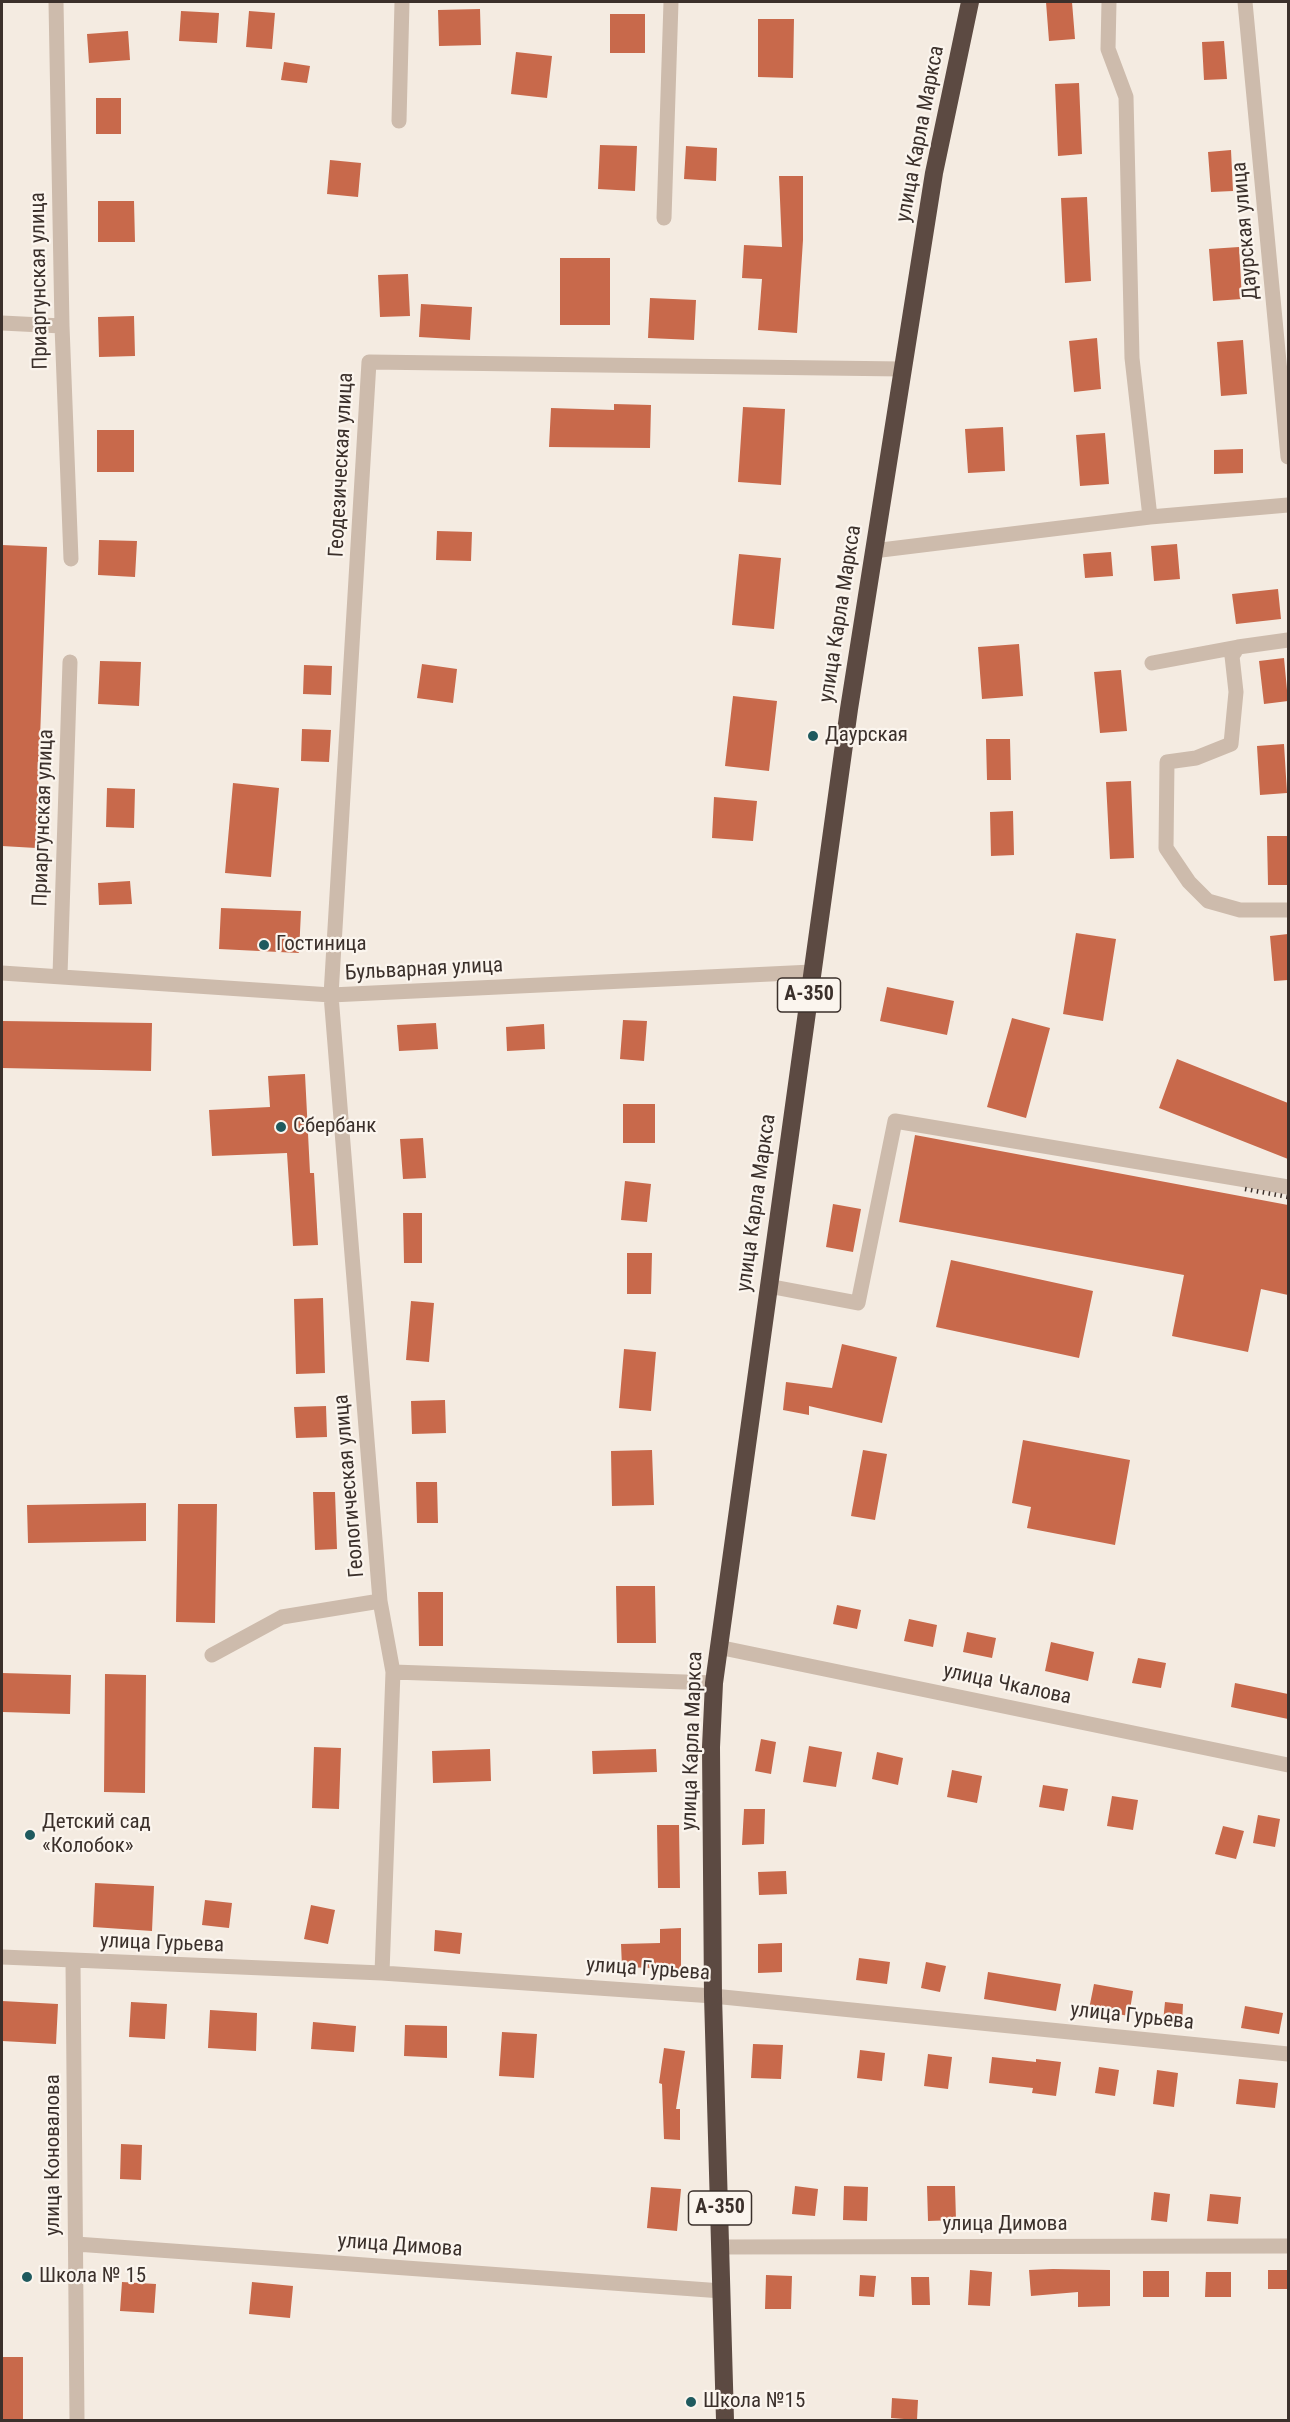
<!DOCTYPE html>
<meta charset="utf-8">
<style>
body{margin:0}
#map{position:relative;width:1290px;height:2422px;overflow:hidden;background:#f4ebe1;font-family:"Roboto Condensed",sans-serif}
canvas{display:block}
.frame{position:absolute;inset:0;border:3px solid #3b302b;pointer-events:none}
</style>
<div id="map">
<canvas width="1290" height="2422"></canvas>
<div class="frame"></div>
</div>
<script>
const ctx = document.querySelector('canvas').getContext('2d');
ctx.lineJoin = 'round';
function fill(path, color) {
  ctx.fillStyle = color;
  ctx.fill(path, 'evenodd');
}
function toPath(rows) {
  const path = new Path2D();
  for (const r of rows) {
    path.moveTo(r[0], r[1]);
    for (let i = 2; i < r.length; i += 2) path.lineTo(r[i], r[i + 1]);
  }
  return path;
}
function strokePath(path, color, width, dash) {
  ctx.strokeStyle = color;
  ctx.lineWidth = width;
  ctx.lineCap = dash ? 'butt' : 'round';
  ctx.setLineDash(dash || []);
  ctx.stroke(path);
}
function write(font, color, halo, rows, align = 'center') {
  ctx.font = font + ' "Roboto Condensed",sans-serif';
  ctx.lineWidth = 4.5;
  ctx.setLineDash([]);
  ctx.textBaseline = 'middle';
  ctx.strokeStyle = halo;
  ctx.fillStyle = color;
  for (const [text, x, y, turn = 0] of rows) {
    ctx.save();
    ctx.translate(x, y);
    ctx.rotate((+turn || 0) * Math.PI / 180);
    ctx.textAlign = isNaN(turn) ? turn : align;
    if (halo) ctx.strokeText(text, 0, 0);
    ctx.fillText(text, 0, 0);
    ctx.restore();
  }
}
fill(toPath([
 [1046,2,1072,2,1075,39,1049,41],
 [480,9,481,45,439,46,438,10],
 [181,11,219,13,217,43,179,41],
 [249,11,275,13,272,49,246,47],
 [610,14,645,14,645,53,610,53],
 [758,19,794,19,793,78,758,77],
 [128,31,130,60,89,63,87,34],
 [1224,41,1227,79,1204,80,1202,42],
 [516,52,552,56,547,98,511,94],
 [284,62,310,66,307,83,281,80],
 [1079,83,1082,154,1058,156,1055,84],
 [96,98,121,98,121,134,96,134],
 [600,145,637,146,635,191,598,189],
 [686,146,717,148,716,181,684,179],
 [1231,150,1233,191,1211,192,1208,152],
 [330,160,361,163,358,197,327,194],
 [779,176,803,176,803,240,797,333,758,330,762,279,742,278,744,245,782,247],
 [1087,197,1091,281,1065,283,1061,198],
 [98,201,134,201,135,242,98,242],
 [1239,247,1242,299,1213,301,1209,249],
 [560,258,610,258,610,325,560,325],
 [408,274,410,316,380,317,378,275],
 [650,298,696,300,694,340,648,338],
 [421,304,472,307,470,340,419,337],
 [134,316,135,356,99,357,98,317],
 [1097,338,1101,389,1074,392,1069,341],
 [1243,340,1247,394,1221,396,1217,342],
 [614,404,651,405,650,448,549,447,551,408,614,410],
 [743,407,785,409,781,485,738,482],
 [1003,427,1005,471,968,473,965,429],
 [97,430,134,430,134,472,97,472],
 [1105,433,1109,484,1080,486,1076,435],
 [1243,449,1243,473,1214,474,1214,450],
 [437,531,472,532,471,561,436,560],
 [99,540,137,541,135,577,98,575],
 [1177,544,1180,579,1154,581,1151,546],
 [2,545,47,547,36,848,2,846],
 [1111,552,1113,576,1085,578,1083,554],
 [739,554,781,558,774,629,732,625],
 [1278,589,1281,619,1236,624,1232,594],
 [1019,644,1023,696,982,699,978,647],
 [1284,658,1288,701,1264,704,1259,661],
 [100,661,141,662,139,706,98,704],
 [422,664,457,669,453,703,417,698],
 [304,665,332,666,331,695,303,694],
 [1121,670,1127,731,1100,733,1094,672],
 [733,696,777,701,769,771,725,766],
 [302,729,331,730,329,762,301,761],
 [986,739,1010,739,1011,780,987,780],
 [1284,744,1287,793,1260,795,1257,746],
 [1131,781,1134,858,1110,859,1106,782],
 [233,783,279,788,271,877,225,873],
 [107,788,135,789,134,828,106,827],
 [714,797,757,801,753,841,712,838],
 [1013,811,1014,855,991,856,990,812],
 [1267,836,1288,836,1288,885,1268,885],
 [130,881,132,904,99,905,98,883],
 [221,908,301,911,299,953,219,949],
 [1076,933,1116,939,1103,1021,1063,1014],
 [1288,934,1288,980,1274,981,1270,936],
 [887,987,954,1001,947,1035,880,1021],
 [1012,1018,1050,1028,1026,1118,987,1107],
 [623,1020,647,1021,644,1061,620,1059],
 [2,1021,152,1023,151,1071,2,1068],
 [436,1023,438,1049,399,1051,397,1025],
 [544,1024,545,1049,507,1051,506,1027],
 [1177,1059,1288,1103,1288,1159,1159,1108],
 [305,1074,310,1173,314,1173,318,1245,293,1246,287,1153,212,1156,209,1110,270,1107,268,1076],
 [623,1104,655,1104,655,1143,623,1143],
 [915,1135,1288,1205,1288,1295,1261,1289,1248,1352,1172,1336,1184,1275,899,1222],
 [423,1138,426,1178,403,1179,400,1139],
 [625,1181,651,1184,647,1222,621,1220],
 [833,1204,861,1209,853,1252,826,1247],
 [403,1213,422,1213,422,1263,404,1263],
 [627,1253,652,1253,651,1294,627,1294],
 [951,1260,1093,1291,1079,1358,936,1327],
 [323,1298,325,1373,296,1374,294,1299],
 [411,1301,434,1303,429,1362,406,1360],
 [842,1344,897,1357,882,1423,809,1406,809,1415,783,1410,786,1382,832,1388],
 [624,1349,656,1352,651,1411,619,1408],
 [445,1400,446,1433,412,1434,411,1401],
 [326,1406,327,1437,296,1438,294,1407],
 [1023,1440,1130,1460,1115,1545,1027,1528,1031,1507,1012,1503],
 [652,1450,654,1505,612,1506,611,1451],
 [863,1450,887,1454,875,1520,851,1516],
 [416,1482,437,1482,438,1523,417,1523],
 [313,1492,335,1492,337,1549,315,1550],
 [146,1503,146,1541,28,1543,27,1505],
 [178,1504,217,1504,215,1623,176,1622],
 [616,1586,655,1586,656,1643,617,1643],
 [418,1592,443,1592,443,1646,419,1646],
 [837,1605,861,1610,857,1629,833,1624],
 [909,1619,937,1625,933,1647,904,1641],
 [967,1632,996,1638,992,1658,963,1652],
 [1051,1642,1094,1652,1088,1681,1045,1671],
 [1138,1658,1166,1663,1161,1688,1132,1683],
 [2,1673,71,1675,70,1714,2,1712],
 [105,1674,146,1675,145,1793,104,1792],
 [1235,1683,1288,1694,1288,1719,1231,1707],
 [761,1739,776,1742,771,1774,755,1771],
 [809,1746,842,1752,836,1787,803,1782],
 [314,1747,341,1748,339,1809,312,1808],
 [490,1749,491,1781,433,1783,432,1751],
 [656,1749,657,1772,593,1774,592,1751],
 [877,1752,903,1758,898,1785,872,1779],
 [952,1770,982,1776,977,1803,947,1797],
 [1043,1785,1068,1789,1064,1811,1039,1807],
 [1112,1796,1138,1800,1133,1830,1107,1826],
 [744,1809,765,1809,764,1844,742,1845],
 [1258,1815,1280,1819,1275,1847,1253,1843],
 [657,1825,679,1825,680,1888,658,1888],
 [1223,1826,1244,1831,1236,1859,1215,1854],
 [786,1871,787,1894,759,1895,758,1872],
 [95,1883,154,1886,152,1931,93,1927],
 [205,1900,232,1903,229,1928,202,1925],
 [311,1905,335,1910,328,1944,304,1939],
 [681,1928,681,1969,622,1967,621,1944,660,1943,660,1929],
 [435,1930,462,1933,460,1954,434,1951],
 [782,1943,782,1972,758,1973,758,1944],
 [859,1958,890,1962,887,1984,856,1980],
 [926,1962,946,1966,940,1992,921,1988],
 [988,1972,1061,1984,1056,2011,984,1999],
 [1094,1984,1133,1991,1129,2016,1089,2009],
 [2,2001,58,2004,56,2044,2,2041],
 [131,2002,167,2004,165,2039,129,2037],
 [1165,2002,1183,2004,1182,2024,1163,2022],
 [1245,2006,1283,2013,1279,2034,1241,2028],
 [210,2010,257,2013,256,2051,208,2048],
 [313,2022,356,2026,354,2052,311,2049],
 [405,2025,447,2026,447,2058,404,2056],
 [502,2032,537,2034,534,2078,499,2076],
 [753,2044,783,2045,781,2079,751,2078],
 [664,2048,685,2051,676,2109,680,2109,680,2140,664,2139,662,2084,659,2083],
 [860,2050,885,2053,882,2081,857,2078],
 [928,2054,952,2057,948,2089,924,2086],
 [992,2057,1036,2062,1036,2059,1061,2062,1056,2096,1032,2093,1033,2088,989,2083],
 [1099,2067,1119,2070,1115,2096,1095,2093],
 [1157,2070,1178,2073,1174,2107,1153,2104],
 [1239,2079,1278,2083,1275,2108,1236,2104],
 [121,2144,142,2145,141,2180,120,2179],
 [795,2186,818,2189,815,2216,792,2214],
 [844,2186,868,2187,867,2221,843,2220],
 [927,2186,955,2186,956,2220,928,2221],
 [651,2187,681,2189,677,2231,647,2228],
 [1154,2192,1170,2194,1167,2222,1151,2220],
 [1210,2194,1241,2197,1238,2224,1207,2221],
 [1053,2269,1110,2270,1110,2306,1078,2307,1078,2292,1031,2296,1029,2270],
 [970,2270,992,2272,990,2306,968,2305],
 [1268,2270,1287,2270,1287,2289,1268,2289],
 [1143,2271,1169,2271,1169,2297,1143,2297],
 [1206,2272,1231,2272,1231,2297,1205,2297],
 [766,2275,792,2276,791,2309,765,2309],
 [860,2275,876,2276,874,2297,859,2296],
 [911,2277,929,2277,930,2305,912,2305],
 [122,2282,156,2284,154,2313,120,2311],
 [252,2282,293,2286,290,2318,249,2314],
 [2,2357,23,2357,23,2421,2,2421],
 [892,2398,918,2400,917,2420,891,2418]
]), '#c8694b');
strokePath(toPath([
 [56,2,62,326,71,559],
 [1109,2,1108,49,1126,97,1132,358,1150,517],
 [1245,2,1288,457],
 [399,121,402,2],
 [664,218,671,2],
 [2,323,62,326],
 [873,551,1150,517,1288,505],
 [1288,640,1238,647,1232,656,1236,692,1231,744,1196,758,1167,762,1166,848,1189,882,1208,901,1240,910,1288,910],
 [1152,663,1238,647],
 [2,973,331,995,812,972],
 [60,975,70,662],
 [768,1286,858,1303,895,1121,1288,1187],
 [718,1647,1288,1765],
 [212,1655,282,1617,380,1601],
 [393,1672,714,1683],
 [2,1957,382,1973,713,1996,1288,2054],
 [73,1962,77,2420],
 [382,1973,393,1672,380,1601,331,995,369,362,902,369],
 [76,2244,722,2291],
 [721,2247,1288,2246]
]), '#cdbbac', 15);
strokePath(toPath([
 [725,2420,713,1996,711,1747,714,1683,849,709,934,173,970,2]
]), '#5c4a42', 18);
strokePath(toPath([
 [1245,1189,1288,1197]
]), '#3b302b', 4.5, [1.5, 4.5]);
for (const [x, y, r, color] of [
 [813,736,6,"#1f5a5e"],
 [264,945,6,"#1f5a5e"],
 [281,1127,6,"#1f5a5e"],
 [30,1835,6,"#1f5a5e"],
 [27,2277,6,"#1f5a5e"],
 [691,2402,6,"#1f5a5e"]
]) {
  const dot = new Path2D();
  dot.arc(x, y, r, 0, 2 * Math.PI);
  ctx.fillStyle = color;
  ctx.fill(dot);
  strokePath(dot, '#fbf5ee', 2);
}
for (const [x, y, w] of [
 [809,995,63],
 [720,2208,63]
]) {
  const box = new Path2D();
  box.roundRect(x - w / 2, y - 17, w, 34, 4.5);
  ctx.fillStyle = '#fbf5ee';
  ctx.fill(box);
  strokePath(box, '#3b302b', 1.5);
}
write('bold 20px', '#3b302b', null, [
 ["А-350",809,995],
 ["А-350",720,2208]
]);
write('21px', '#3b302b', '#fbf5ee', [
 ["улица Карла Маркса",921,134,-79],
 ["Даурская улица",1246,231,-95],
 ["Приаргунская улица",40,281,-91],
 ["Геодезическая улица",342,465,-87],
 ["улица Карла Маркса",841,614,-81],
 ["Приаргунская улица",44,818,-88],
 ["Бульварная улица",424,970,-3],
 ["улица Карла Маркса",757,1203,-82],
 ["Геологическая улица",350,1486,-95],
 ["улица Чкалова",1007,1685,12],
 ["улица Карла Маркса",693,1741,-88],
 ["улица Гурьева",162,1944,2],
 ["улица Гурьева",648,1970,4],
 ["улица Гурьева",1132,2017,6],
 ["улица Коновалова",54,2155,-90],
 ["улица Димова",1005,2225],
 ["улица Димова",400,2246,4]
]);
write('21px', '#3b302b', '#fbf5ee', [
 ["Даурская",825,736],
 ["Гостиница",276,945],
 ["Сбербанк",293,1127],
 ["Детский сад",42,1823],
 ["«Колобок»",42,1847],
 ["Школа № 15",39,2277],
 ["Школа №15",703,2402]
], 'left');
</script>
